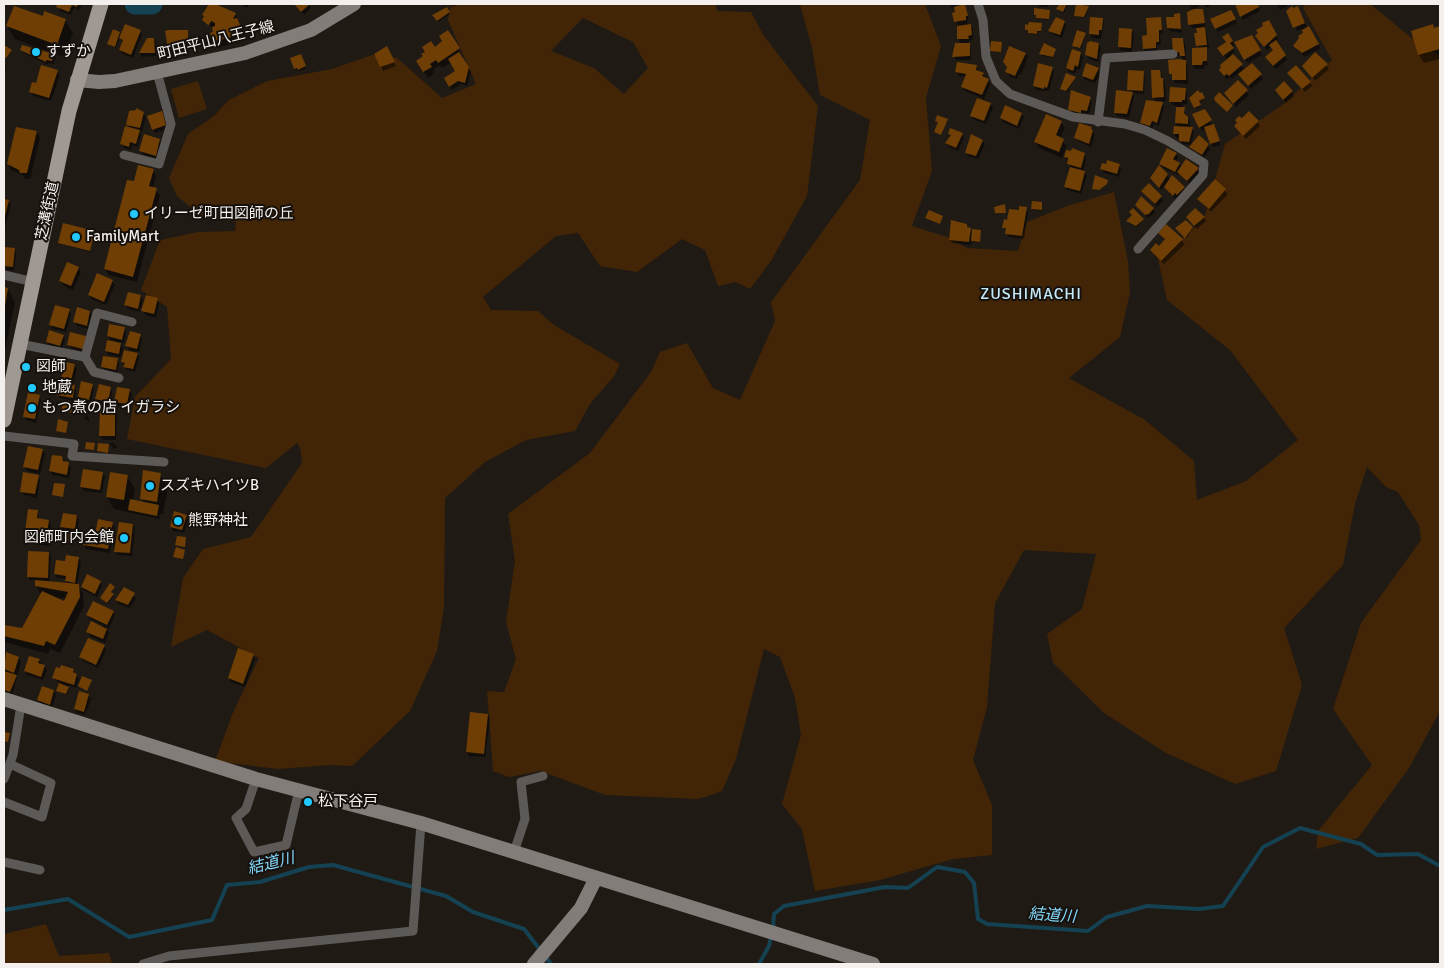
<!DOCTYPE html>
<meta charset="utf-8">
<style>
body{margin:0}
#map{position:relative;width:1444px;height:968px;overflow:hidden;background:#201a15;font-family:Signika,sans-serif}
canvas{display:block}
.frame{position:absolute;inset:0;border:5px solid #f4f0ed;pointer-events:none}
</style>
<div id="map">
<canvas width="1444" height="968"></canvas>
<div class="frame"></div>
</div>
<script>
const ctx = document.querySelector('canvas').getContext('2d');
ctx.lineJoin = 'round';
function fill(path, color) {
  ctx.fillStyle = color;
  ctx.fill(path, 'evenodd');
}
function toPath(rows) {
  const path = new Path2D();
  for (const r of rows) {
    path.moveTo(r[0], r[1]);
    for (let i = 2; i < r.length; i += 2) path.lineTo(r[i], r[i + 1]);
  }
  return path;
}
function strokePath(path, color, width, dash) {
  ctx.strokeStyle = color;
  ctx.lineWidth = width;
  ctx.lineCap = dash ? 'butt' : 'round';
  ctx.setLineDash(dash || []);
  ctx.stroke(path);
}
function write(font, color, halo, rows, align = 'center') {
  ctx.font = font + ' Signika,"Noto Sans JP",sans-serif';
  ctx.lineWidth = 4;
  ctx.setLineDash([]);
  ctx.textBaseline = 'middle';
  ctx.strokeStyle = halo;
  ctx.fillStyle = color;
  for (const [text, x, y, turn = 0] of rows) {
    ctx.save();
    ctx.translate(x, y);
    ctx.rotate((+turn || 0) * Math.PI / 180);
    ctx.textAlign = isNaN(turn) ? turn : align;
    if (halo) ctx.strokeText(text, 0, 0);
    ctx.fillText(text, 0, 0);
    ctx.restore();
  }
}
fill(toPath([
 [451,4,716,4,717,11,751,12,764,36,818,106,807,196,771,261,750,289,735,282,718,286,705,250,682,239,637,272,600,266,578,233,556,236,483,297,491,310,538,311,554,325,620,364,614,376,590,404,575,431,526,440,485,462,445,498,444,607,437,651,410,711,352,766,330,765,278,769,215,761,232,715,259,658,207,630,171,647,183,578,203,549,251,537,302,463,300,448,297,443,266,468,127,439,135,397,171,359,167,307,141,290,160,240,198,232,235,231,236,222,200,215,177,196,169,178,188,134,214,116,229,100,267,81,332,69,372,55,397,58,442,98,476,84,448,20],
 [583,18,633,42,648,68,624,94,594,68,551,51],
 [800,4,925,4,941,46,926,98,932,171,912,226,947,237,967,248,1018,251,1027,222,1067,206,1114,192,1128,262,1130,292,1120,337,1069,378,1145,420,1194,461,1197,500,1246,481,1298,440,1230,350,1167,300,1158,259,1204,219,1225,144,1281,106,1332,60,1303,8,1306,4,1370,4,1424,48,1440,55,1440,711,1409,768,1358,838,1316,849,1318,831,1372,765,1333,709,1361,623,1421,540,1419,525,1398,492,1386,487,1367,467,1355,504,1343,565,1284,628,1302,685,1276,771,1235,784,1166,753,1104,713,1053,663,1047,634,1082,609,1096,554,1024,550,995,603,987,707,973,760,992,805,992,855,953,859,880,880,815,891,802,829,782,804,801,735,795,698,780,657,764,649,736,759,722,791,699,799,605,795,541,771,509,777,493,771,487,691,504,692,516,659,506,622,515,561,508,514,590,453,651,372,660,352,687,343,713,388,740,400,775,321,771,302,860,180,870,120,820,95,812,48],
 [198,81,207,109,179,118,171,89],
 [46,924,59,956,109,953,112,964,4,964,4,934]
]), '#422506');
fill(toPath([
 [59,4,82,4,79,10,74,8,71,15,60,11],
 [210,4,235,14,243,32,239,42,217,48,213,42,216,32,204,20,203,15],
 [241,4,251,4,246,8],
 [294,4,308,4,311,8,304,15],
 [450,4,461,4,452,7],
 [953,4,960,4,951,8,950,5],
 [1038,4,1052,4,1049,4,1048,7,1039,7],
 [1057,4,1068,4,1064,13,1059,11],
 [1078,4,1089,9,1085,18,1075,16],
 [1189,4,1198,4,1199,7,1192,10],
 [1204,4,1213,4,1206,8],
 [1236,4,1257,4,1260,11,1243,20],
 [1277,4,1291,4,1280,10],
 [964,5,969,20,967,20,968,26,971,25,973,29,973,39,968,42,971,48,971,60,956,60,954,56,961,44,958,38,958,26,953,14],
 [447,9,450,14,438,22,434,15],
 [1203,10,1209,48,1206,49,1208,65,1205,65,1204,69,1195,69,1193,65,1199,49,1197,28,1192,28,1190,25],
 [1288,10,1300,11,1307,28,1309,27,1320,48,1305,57,1297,50,1295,46,1305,34,1302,29,1297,31],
 [1049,11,1049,20,1038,19,1035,15],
 [1179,15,1182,33,1170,31,1168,27],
 [1233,15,1237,23,1218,32,1216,28],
 [43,18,65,20,73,33,64,57,52,52,56,58,54,64,48,63,48,65,24,53,22,50,49,53,50,52,15,39,7,26],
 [1091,18,1102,19,1104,23,1101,39,1092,38,1090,34],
 [1160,18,1163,34,1160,34,1161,45,1157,45,1157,52,1147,53,1144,49,1148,37],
 [1268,21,1278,39,1276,41,1287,60,1276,69,1269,61,1274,51,1271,46,1267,50,1259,40],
 [1064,22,1066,26,1062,38,1052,34,1050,31],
 [1041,24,1041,32,1038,32,1037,35,1030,34,1026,29],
 [1440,27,1440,59,1424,63,1419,55,1434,29],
 [140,31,142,35,133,58,122,54,120,50,123,42,120,37,116,48,109,44,120,33,121,36],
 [187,31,190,44,186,44,186,50,171,52,169,49],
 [1132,31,1134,34,1132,52,1121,51,1119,47],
 [448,32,471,72,467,86,461,84,452,90,445,79,457,71,451,63,442,68,440,65,433,70,434,74,428,78,421,67,434,48,444,42],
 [1086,34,1081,49,1074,47,1073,45],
 [1252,36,1262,55,1247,63,1236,42],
 [147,39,154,39,156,43,156,56,142,57,140,53],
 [1183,39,1185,43,1186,60,1184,60,1187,66,1188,84,1175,83,1173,79,1184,62,1181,56,1176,56,1174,52],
 [1232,41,1234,45,1232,47,1235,52,1232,54,1245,70,1251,64,1263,79,1251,89,1239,73,1232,79,1230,77,1227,79,1222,74,1227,60,1219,48],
 [1099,44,1101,48,1098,62,1089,59,1086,55],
 [1044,45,1055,50,1053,58,1042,56],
 [387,48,396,66,383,71,376,55],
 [1080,53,1083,57,1080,70,1077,69,1075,74,1069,72,1067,68],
 [1026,54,1028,57,1021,75,1019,74,1017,79,1009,76,1007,72],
 [300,55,306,68,300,71,296,70,291,59],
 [1323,61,1329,69,1315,81,1306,70],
 [4,63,6,67,4,73],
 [977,66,978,72,983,74,990,84,984,99,965,91,962,87,967,77,959,76,957,72],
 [1052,68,1054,72,1049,91,1036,90,1034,86],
 [1098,69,1101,73,1095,83,1085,80,1083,76],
 [57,71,60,75,51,101,33,96,31,92,36,85],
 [1159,71,1165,83,1166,101,1156,101,1153,97],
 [1143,72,1145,76,1144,94,1132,93,1134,97,1129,118,1117,116,1115,112,1131,93,1129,90],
 [1288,73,1310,82,1312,86,1305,92],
 [1075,78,1067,92,1063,90,1062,88],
 [1238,82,1249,95,1236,107,1228,97],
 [1185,89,1187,93,1187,104,1183,104,1183,108,1190,122,1190,128,1194,132,1191,145,1182,144,1180,138,1177,138,1174,134,1178,127,1176,123,1177,106,1173,105,1170,102],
 [1198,92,1204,100,1199,102,1201,107,1196,109,1191,98],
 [1292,92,1294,96,1286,103,1278,94],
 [1090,98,1092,102,1089,114,1083,113,1082,116,1071,113,1069,109],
 [990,104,993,108,986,124,973,119,971,115],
 [1162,104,1164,107,1159,126,1154,124,1152,129,1143,126,1141,123],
 [1205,110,1221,145,1213,147,1206,129,1202,131,1194,115],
 [143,113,146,117,142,132,139,131,141,135,138,147,132,145,131,150,124,148,122,144,129,128,127,124],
 [1021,114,1024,117,1019,129,1003,122,1001,118],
 [163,116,168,129,155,133,153,129],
 [1061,122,1065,128,1060,139,1067,146,1062,158,1039,148,1035,142],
 [1258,122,1260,126,1246,139,1235,127,1238,124],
 [1091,128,1095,135,1091,147,1078,141,1075,137],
 [37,132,40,138,30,179,25,179,23,175,11,170,8,164],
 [949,133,962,134,964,138,958,151,949,147,947,143,951,137],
 [160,140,162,143,158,159,143,155,141,151],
 [982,140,985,144,978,159,968,156,966,153],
 [1208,145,1210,149,1204,158,1191,147],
 [1084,154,1086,158,1083,172,1087,176,1081,194,1067,190,1065,187,1071,168,1065,157],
 [1176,154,1178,157,1176,162,1181,166,1186,161,1200,173,1190,184,1179,173,1178,175,1163,168,1161,164],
 [1119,165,1121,169,1119,177,1104,173,1102,169],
 [153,170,156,176,153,188,160,195,137,282,109,275,105,269,135,183],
 [1167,175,1170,180,1184,188,1186,191,1179,198,1178,197,1175,199,1164,186,1161,190,1151,178],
 [1215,181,1228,194,1211,212,1199,199],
 [1149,185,1163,201,1157,207,1143,191],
 [4,200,9,202,11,205,5,227],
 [1042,203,1042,211,1033,210,1032,209],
 [1136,205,1153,209,1155,213,1148,218],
 [1026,209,1028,212,1024,239,1009,237,1005,229,1012,230,1003,227,1020,211],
 [1188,218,1204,218,1206,221,1197,229],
 [1143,219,1137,227,1128,222],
 [966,225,972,233,980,231,980,243,971,242,971,245,952,243,950,240],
 [1166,226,1185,244,1164,264,1151,251,1159,247,1166,240,1160,233],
 [1192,228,1187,238,1178,230],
 [94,232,90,252,60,243],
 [4,248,14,249,16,253,14,271,4,269],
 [78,268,81,272,73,290,63,285,60,281],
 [112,281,115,285,106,305,91,299,89,295],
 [4,288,8,289,15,302,4,355],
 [141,296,143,300,140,312,128,309,126,305],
 [157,299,159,303,156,318,145,315,143,311],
 [69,310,71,314,66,332,53,329,50,325],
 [90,312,92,316,88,329,77,326,75,322],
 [124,328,126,332,124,343,119,342,123,348,121,357,108,355,106,351,116,341,110,340,108,336],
 [140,335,142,339,139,352,129,350,127,346],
 [63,336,65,340,62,350,49,346,47,342],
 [85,337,88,341,85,352,71,348,69,345],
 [137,354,139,358,135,372,127,370,122,362],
 [117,359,119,363,117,373,105,371,102,367],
 [74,365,77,369,73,384,65,382,62,378],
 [92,385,94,389,91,403,81,400,79,397],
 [74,387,76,390,75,401,60,398,58,394],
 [110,388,112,392,110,405,99,402,97,399],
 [129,390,132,394,129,408,117,405,115,402],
 [39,396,41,400,36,423,26,420,24,417],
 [115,411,117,415,116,440,103,440,100,436],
 [86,415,89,418,89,421,84,419],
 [112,442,117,447,115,449,110,445],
 [42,450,45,454,40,474,27,471,25,467],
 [62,457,71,467,69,478,52,475,50,471],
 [102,473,105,477,102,493,84,491,81,487],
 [160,474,168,487,163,514,160,514,159,519,114,509,107,497,127,476,135,489,133,501,144,503,142,499],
 [38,476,40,480,37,498,24,495,21,492],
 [38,511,39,520,49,521,51,525,48,546,28,543,26,539],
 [186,516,188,520,184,533,173,531,171,527],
 [77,517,79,520,77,532,74,532,74,543,62,541,62,526],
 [112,523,115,527,110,553,86,549,84,545],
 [133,525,135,529,132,556,117,555,115,551],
 [49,553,51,557,49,583,68,584,66,579,57,578,55,574,66,562,78,558,81,562,77,585,83,593,84,606,60,653,50,649,48,654,4,642,4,626,23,630,41,595,36,586,36,580,30,580,28,576],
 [56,597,66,599,65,602],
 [87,576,100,582,102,586,97,597,81,589],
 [114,588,111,594,114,596,108,604,101,598],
 [125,588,136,598,130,608,119,604,117,601],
 [113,612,115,615,109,628,90,619,88,615],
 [105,626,109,633,105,643,90,636,88,632],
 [104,646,106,650,98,668,83,661,81,657],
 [6,654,19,658,21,662,12,696,4,692,4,661],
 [253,655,255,659,245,687,231,682,229,678],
 [39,660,47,670,43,680,27,675,25,671],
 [73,670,79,679,76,688,67,685,69,689,67,695,59,692,60,683,53,678],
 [53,691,56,695,52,708,41,704,39,700],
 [88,695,91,699,85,715,77,713,75,709],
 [488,715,490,719,485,757,469,756,467,752]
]), '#0007');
strokePath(toPath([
 [4,910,68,899,129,937,212,920,227,885,260,882,309,867,333,865,446,896,473,912,524,929,541,951],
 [773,929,774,914,784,906,885,887,908,888,937,867,965,872,974,883,978,919,987,924,1088,931,1107,917,1147,906,1199,909,1223,906,1263,847,1300,828,1361,844,1377,855,1418,854,1440,866],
 [545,956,551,964],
 [759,964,769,946,771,936]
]), '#154252', 4);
strokePath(toPath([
 [135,4,152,4]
]), '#154252', 21);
fill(toPath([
 [57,4,78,4,77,7,72,5,69,12,56,7],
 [209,4,215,4,236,13,233,19,237,18,240,25,236,36,212,42,210,33,213,32,212,27,215,26,215,23,211,21,209,25,208,25,202,20,204,16,202,15],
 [294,4,310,4,301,12],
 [965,4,968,16,966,16,966,20,954,22,952,13,955,12,954,7],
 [1059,4,1067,4,1063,12,1056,9],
 [1076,4,1089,6,1084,17,1074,16],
 [1235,4,1258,4,1259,7,1240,17],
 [14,6,43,16,44,11,66,19,57,45,6,26],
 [1292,6,1293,8,1298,6,1305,23,1293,28,1286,11],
 [447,7,450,12,437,21,432,15],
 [1034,8,1050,10,1049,19,1036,18,1036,15,1034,15],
 [1194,9,1203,9,1205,23,1188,25,1187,12],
 [1231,10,1236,19,1215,29,1210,19],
 [1180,13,1181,29,1167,28,1166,17,1174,17,1174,14],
 [1056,17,1065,21,1060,35,1048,31],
 [1090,17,1103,18,1102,30,1099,30,1099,35,1089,34],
 [1161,17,1162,30,1159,30,1159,42,1156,42,1156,48,1143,49,1142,36,1147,35,1146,18],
 [1269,20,1277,35,1264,47,1255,36,1258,33,1256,30,1263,26,1262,23],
 [1029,22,1042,23,1041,31,1037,31,1037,34,1028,33,1028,30,1025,30,1025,24,1028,25],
 [125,24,141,30,131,55,119,50,123,40,119,38],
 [971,24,972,35,968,36,969,39,957,39,957,26],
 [1433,24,1434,28,1440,26,1440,49,1418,55,1411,31],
 [1309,26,1319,44,1302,53,1293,46,1299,38,1298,36,1303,33,1302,30],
 [1205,27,1207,45,1196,46,1194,33,1197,33,1196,28],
 [1119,28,1132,29,1131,48,1118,47],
 [113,29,120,32,115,47,107,44],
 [168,30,188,30,188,40,185,40,185,46,168,49,165,31],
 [448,30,460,48,438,63,436,60,430,64,432,67,423,72,416,61,423,56,421,54,425,52,422,47,431,41,435,47,442,41,439,36],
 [1077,30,1086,33,1080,48,1072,46],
 [1228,33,1233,41,1230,43,1234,48,1223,56,1217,48,1226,42,1222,37],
 [1252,35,1261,50,1244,60,1234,42],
 [147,38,154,38,155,53,139,53],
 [1172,38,1183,38,1185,56,1180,56,1179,52,1173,53],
 [1276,40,1286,55,1273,66,1265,57,1273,50,1269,45],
 [991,41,1002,42,1001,52,990,51],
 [1090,41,1099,43,1097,59,1085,55,1087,43],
 [955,43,970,43,970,56,952,57],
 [1044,43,1056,49,1053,57,1039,54],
 [4,45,12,50,6,58,4,56],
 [22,45,54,54,52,61,46,60,46,62,20,50],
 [387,46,395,62,380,67,374,54],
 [1009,46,1026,53,1015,76,1005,72,1007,67,1003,62],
 [1207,47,1207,61,1203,61,1202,65,1192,65,1192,48],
 [1072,49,1081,52,1078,67,1075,65,1073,71,1066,68],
 [459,52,469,67,465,83,458,81,449,87,444,78,455,71,448,59],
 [1315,52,1328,64,1312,78,1302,66],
 [301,54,306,66,298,70,297,68,294,69,290,58],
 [1233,54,1243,64,1229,76,1227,74,1224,76,1219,70,1221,67,1220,65],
 [1178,59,1186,60,1186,80,1172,80,1172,74,1169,74,1168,60],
 [957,62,977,65,976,70,984,73,982,76,989,79,982,95,961,87,966,74,955,72],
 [1038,63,1053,67,1047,88,1044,87,1044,89,1033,86],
 [1086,63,1099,68,1093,80,1082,76],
 [1252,63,1262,74,1248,86,1238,74],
 [41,65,58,70,49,98,29,92,32,82,36,83],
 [1296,65,1311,82,1302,89,1287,73],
 [1128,70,1144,71,1143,91,1127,90],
 [1151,70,1160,70,1161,78,1163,78,1164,97,1152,98],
 [1066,73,1076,77,1066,91,1060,89],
 [1238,80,1248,90,1233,104,1224,93],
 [1284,81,1293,91,1283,100,1275,90],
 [1170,87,1186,88,1185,100,1182,100,1182,102,1169,102],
 [1071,90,1091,97,1087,111,1081,110,1081,113,1068,110],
 [1116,90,1133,92,1127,114,1114,113],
 [1198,90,1200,93,1202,92,1205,98,1199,101,1201,105,1194,108,1189,98],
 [1219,92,1233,105,1227,112,1215,101,1214,98],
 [977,98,991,103,984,121,970,116],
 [1146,100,1163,102,1157,123,1152,121,1150,126,1140,123],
 [1005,105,1022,113,1017,126,1000,118],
 [1176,107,1185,107,1184,113,1188,117,1188,124,1175,123],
 [136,108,144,112,140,128,126,125,129,111,136,110],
 [1205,109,1212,120,1199,128,1192,114],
 [162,111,166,125,152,130,147,116],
 [1249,111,1259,121,1243,136,1234,126,1237,123,1235,120,1239,116,1242,118],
 [1046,114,1062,121,1056,135,1064,139,1059,152,1034,142],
 [937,115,948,119,941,135,934,132,938,122,935,121],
 [1079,123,1092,127,1091,129,1093,130,1089,144,1074,138],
 [1214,124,1220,141,1210,144,1204,127],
 [125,126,140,130,136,144,130,142,129,147,120,144],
 [1174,126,1193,127,1189,142,1179,141,1179,134,1173,134],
 [16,127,37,131,27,173,20,173,19,170,7,164],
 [950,128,963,133,956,148,945,143,951,135,948,134],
 [144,134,160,139,156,156,139,151],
 [971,134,983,140,976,156,965,153],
 [1199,135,1209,144,1202,155,1189,147],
 [1072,148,1085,153,1081,168,1067,164,1068,158,1064,157,1066,150,1071,151],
 [1167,148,1177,153,1173,159,1180,163,1175,172,1159,164],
 [1186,159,1199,168,1187,181,1177,172],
 [1107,160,1120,164,1117,174,1100,169,1102,163,1106,164],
 [138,165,154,169,149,186,157,188,133,277,104,269,127,180,134,181],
 [1159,165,1168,174,1159,188,1150,178],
 [1070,167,1085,171,1080,191,1064,187],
 [1095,175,1108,180,1107,184,1099,190,1092,189],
 [1172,175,1185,187,1177,195,1175,193,1173,196,1164,187],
 [1215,179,1226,189,1209,209,1197,199],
 [1149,183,1162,196,1155,204,1141,191],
 [1141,196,1154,208,1149,214,1145,215,1135,205],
 [4,199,9,200,4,220],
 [1032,201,1042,202,1042,210,1031,209],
 [1005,204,1006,213,995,213,994,207],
 [1019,206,1027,207,1022,236,1005,234,1006,228,1002,228,1004,219,1007,220,1009,209,1019,210],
 [1133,208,1144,219,1136,226,1126,221,1132,215,1129,212],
 [1195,208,1205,217,1194,226,1186,217],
 [929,210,943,216,940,224,925,218],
 [951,220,967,224,967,227,971,228,969,242,949,240],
 [1186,220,1193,227,1185,238,1175,228],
 [63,223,95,231,90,251,58,243],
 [1166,224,1183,239,1161,261,1150,250,1156,243,1159,246,1165,239,1158,233],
 [972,229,981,230,980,242,971,241],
 [4,247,15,248,13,267,4,266],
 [67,262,79,267,71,286,59,281],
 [97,273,113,280,104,302,88,295],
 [4,287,8,288,5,306,4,306],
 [128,292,141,295,138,309,124,305],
 [146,295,158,298,154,314,141,311],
 [55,305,70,309,64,329,49,325],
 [77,307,90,311,87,326,73,322],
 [109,324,125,327,122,340,107,336],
 [49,330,64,335,60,346,46,342],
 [130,331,141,334,137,349,125,346],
 [70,332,86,336,83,349,67,345],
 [107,340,121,343,119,354,105,351],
 [124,350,138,353,133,369,123,367,125,363,121,362],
 [103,356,118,358,116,370,101,367],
 [65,362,75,364,71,381,61,379],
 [81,381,93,384,89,400,78,397],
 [58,383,75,385,73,398,56,395],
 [99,384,111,387,108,402,95,399],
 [117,387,130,389,127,404,114,402],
 [28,392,40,395,35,419,23,417],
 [63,401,73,403,72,413,61,411],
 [100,410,115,410,115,436,99,436],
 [58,419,68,422,66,433,56,431],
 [86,442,95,443,94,450,85,449],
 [98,443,109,444,108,453,97,451],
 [28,446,43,449,38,470,23,467],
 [52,455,62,456,63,461,69,462,67,475,49,471],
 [83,469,103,472,100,490,80,487],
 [143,470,161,473,157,502,140,499],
 [23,472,39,475,35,494,20,492],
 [110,472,128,475,124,500,106,497],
 [54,483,65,484,63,497,52,495],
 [130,499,159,505,157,516,128,510],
 [28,509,38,510,37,518,49,520,46,543,24,540],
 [174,511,187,515,182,530,170,527],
 [63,513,77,515,75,529,60,527],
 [98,519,113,522,108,549,83,545,85,533,95,535],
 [119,522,133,524,130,553,114,552],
 [62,529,76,531,74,542,60,540],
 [177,536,186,537,185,547,175,545],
 [176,547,185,550,183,559,173,557],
 [28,551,49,552,48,578,27,577],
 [66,555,79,557,75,583,65,581,66,576,54,574,56,560,65,561],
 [87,574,101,581,95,594,81,587],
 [35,580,79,584,80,597,55,645,46,641,44,646,4,636,4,625,22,628,42,591,64,601,68,592,35,586],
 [110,583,115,587,111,592,114,594,107,603,100,598],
 [124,587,135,593,128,605,115,600],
 [93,601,114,611,107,625,86,615],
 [91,621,107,629,103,639,86,632],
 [88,638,105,645,96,665,79,657],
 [238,648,254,654,243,684,228,678],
 [6,652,19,657,14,673,4,669],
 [29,656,40,659,38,663,45,665,41,677,24,671],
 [61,665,74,669,73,672,77,674,74,685,52,678,56,667,60,668],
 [4,671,17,675,10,692,4,690],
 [82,676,92,680,87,691,78,686],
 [59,683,69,687,66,694,56,691],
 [42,686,54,690,50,705,37,700],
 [79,691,89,694,84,712,74,709],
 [470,712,488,714,484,754,466,752],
 [4,732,10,733,8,742,4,741]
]), '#6e3e04');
strokePath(toPath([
 [978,4,983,20,986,57,996,81,1010,94,1073,117,1125,124,1145,130,1168,141,1204,163,1203,175,1138,249],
 [1098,122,1106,58,1173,54],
 [124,155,159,164,171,124,157,72],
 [4,275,34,282],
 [20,344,85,357,97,313,132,322],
 [85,357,94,372,119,378],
 [4,436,74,444,72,456,164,462],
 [4,779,13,755,21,705],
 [256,779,246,809,236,818,254,852,286,845,299,790],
 [4,802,42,817,51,783,10,764],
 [514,852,525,819,521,782,543,776],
 [4,862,40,870],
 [143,964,169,956,413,931,421,823]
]), '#5c5957', 9);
strokePath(toPath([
 [77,80,99,82,115,81,245,53,311,30,354,4],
 [4,699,256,779,421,823,873,964],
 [534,964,581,908,596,878]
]), '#827d79', 14);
strokePath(toPath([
 [4,420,69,111,101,4]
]), '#9f9893', 15);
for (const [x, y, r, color] of [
 [36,52,5,"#22c9fd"],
 [134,214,5,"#22c9fd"],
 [76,237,5,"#22c9fd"],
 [26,367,5,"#22c9fd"],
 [32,388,5,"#22c9fd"],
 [32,408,5,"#22c9fd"],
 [150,486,5,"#22c9fd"],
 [178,521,5,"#22c9fd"],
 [124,538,5,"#22c9fd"],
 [308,802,5,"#22c9fd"]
]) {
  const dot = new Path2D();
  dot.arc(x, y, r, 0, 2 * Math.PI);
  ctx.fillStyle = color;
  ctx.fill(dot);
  strokePath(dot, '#16110d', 2);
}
write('15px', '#f4f0ed', '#16110d', [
 ["町田平山八王子線",216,41,-14],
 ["芝溝街道",48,211,-78]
]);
write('15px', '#f4f0ed', '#16110d', [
 ["すずか",46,52],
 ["イリーゼ町田図師の丘",144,214],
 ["FamilyMart",86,237],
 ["図師",36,367],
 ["地蔵",42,388],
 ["もつ煮の店 イガラシ",42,408],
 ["スズキハイツB",160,486],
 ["熊野神社",188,521],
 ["図師町内会館",114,538,"right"],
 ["松下谷戸",318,802]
], 'left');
ctx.letterSpacing = '1px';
write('16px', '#c7e8f7', '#16110d', [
 ["ZUSHIMACHI",1031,295]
]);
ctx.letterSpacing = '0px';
write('italic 16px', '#81d8fc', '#16110d', [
 ["結道川",271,864,-14],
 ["結道川",1052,916,4]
]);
</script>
